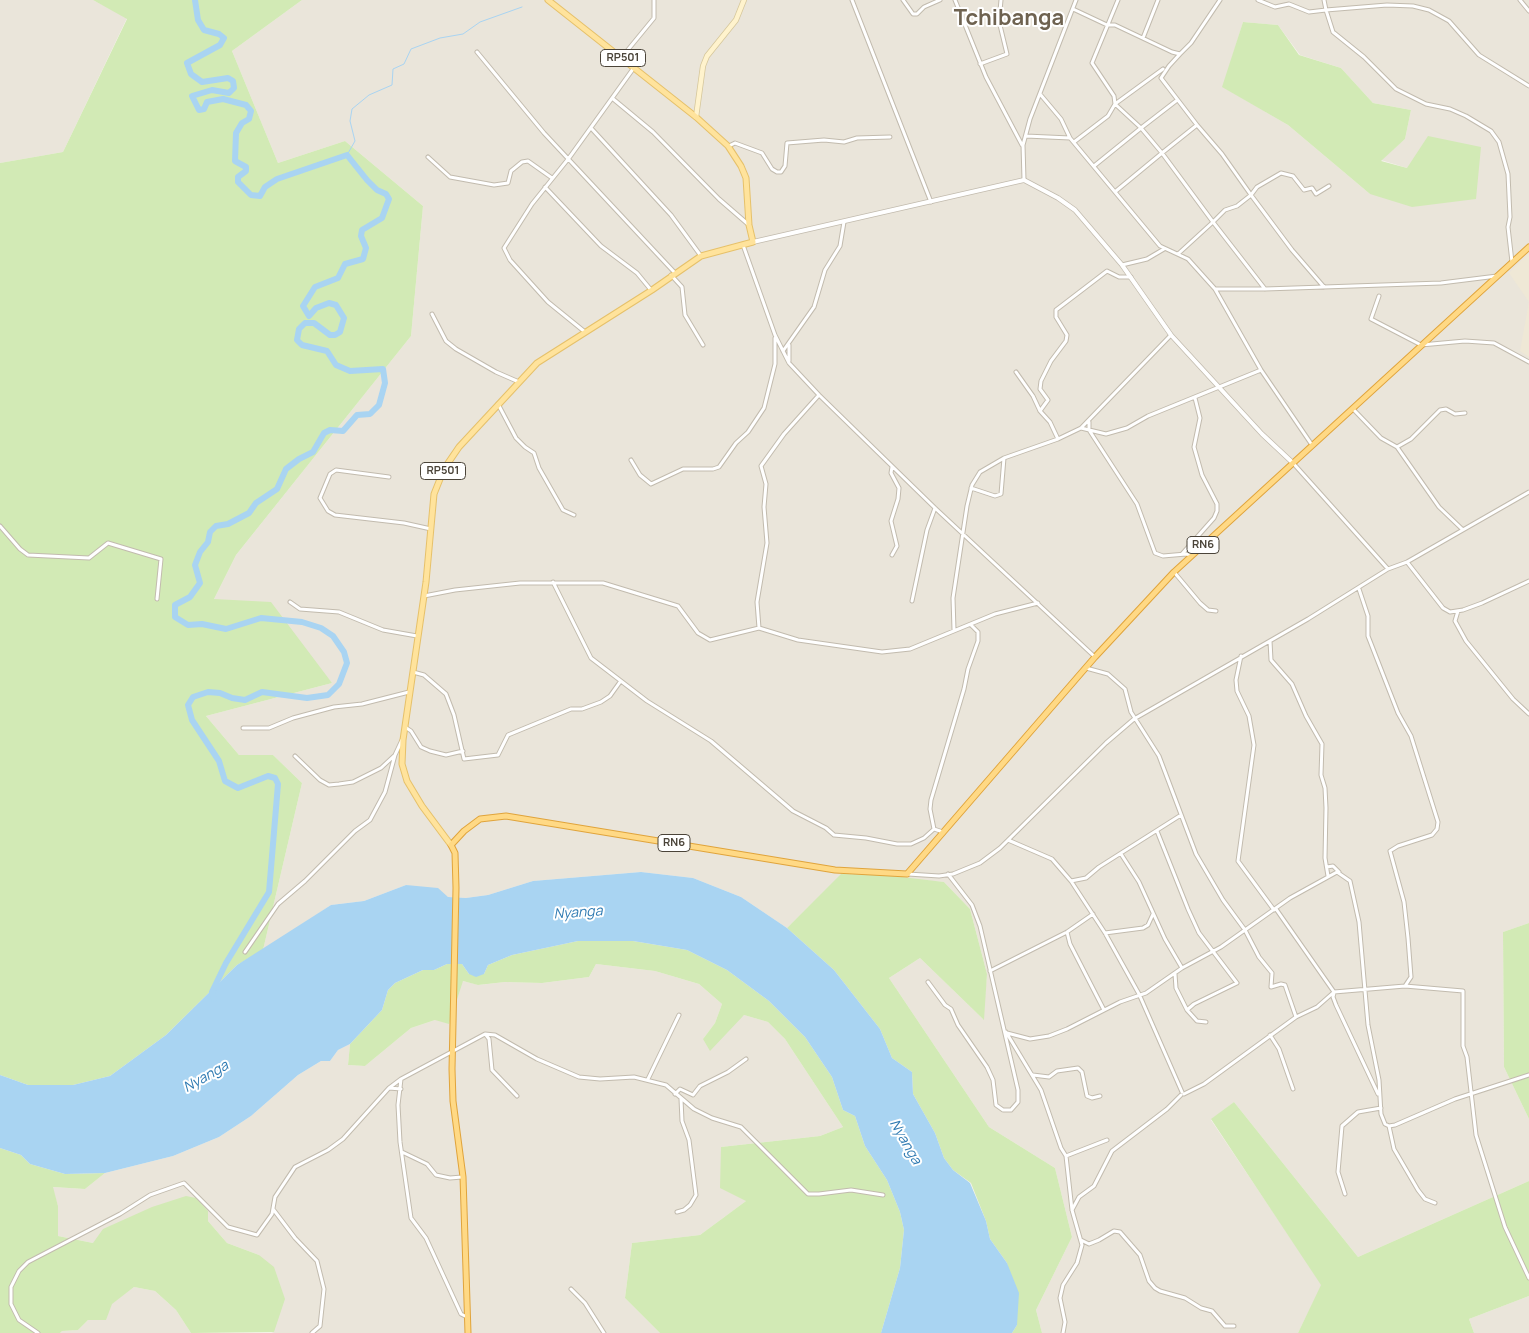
<!DOCTYPE html>
<style>
body{margin:0}
canvas{display:block;background:#f6f3ec}
</style>
<canvas width="1529" height="1333"></canvas>
<script>
const ctx = document.querySelector('canvas').getContext('2d');
ctx.lineJoin = 'round';
function fill(path, color) {
  ctx.fillStyle = color;
  ctx.fill(path, 'evenodd');
}
function toPath(rows) {
  const path = new Path2D();
  for (const r of rows) {
    path.moveTo(r[0], r[1]);
    for (let i = 2; i < r.length; i += 2) path.lineTo(r[i], r[i + 1]);
  }
  return path;
}
function strokePath(path, color, width, dash) {
  ctx.strokeStyle = color;
  ctx.lineWidth = width;
  ctx.lineCap = dash ? 'butt' : 'round';
  ctx.setLineDash(dash || []);
  ctx.stroke(path);
}
function write(font, color, halo, rows, align = 'center') {
  ctx.font = font + ' Manrope,sans-serif';
  ctx.lineWidth = 4;
  ctx.setLineDash([]);
  ctx.textBaseline = 'middle';
  ctx.strokeStyle = halo;
  ctx.fillStyle = color;
  for (const [text, x, y, turn = 0] of rows) {
    ctx.save();
    ctx.translate(x, y);
    ctx.rotate((+turn || 0) * Math.PI / 180);
    ctx.textAlign = isNaN(turn) ? turn : align;
    if (halo) ctx.strokeText(text, 0, 0);
    ctx.fillText(text, 0, 0);
    ctx.restore();
  }
}
fill(toPath([
 [0,0,93,0,127,18,63,152,0,163],
 [302,0,1529,0,1529,923,1503,932,1504,1067,1529,1119,1529,1181,1358,1257,1234,1102,1211,1120,1322,1285,1298,1333,1042,1333,1036,1310,1072,1237,1055,1168,989,1127,889,978,920,958,983,1019,987,974,970,909,944,882,842,874,787,928,741,897,693,878,641,872,533,881,488,895,466,898,448,897,406,885,364,901,331,905,263,950,302,783,273,755,239,755,206,716,332,683,214,599,236,555,411,336,423,206,345,141,278,163,232,51],
 [1243,22,1278,25,1300,55,1341,68,1373,103,1411,110,1405,139,1381,160,1407,168,1370,194,1288,125,1223,87],
 [596,964,655,971,699,984,722,1004,715,1023,703,1039,744,1015,768,1022,785,1039,843,1127,820,1136,721,1147,746,1201,700,1235,632,1243,625,1298,660,1333,271,1333,274,1332,259,1255,227,1243,208,1221,208,1211,93,1243,58,1236,58,1206,52,1187,85,1189,105,1173,173,1156,219,1137,251,1116,298,1075,321,1061,330,1061,338,1050,350,1044,348,1065,365,1066,411,1028,435,1020,463,981,479,985,505,982,542,983,589,977],
 [134,1287,155,1291,176,1310,191,1333,60,1333,62,1331,78,1330,88,1320],
 [1529,1296,1529,1333,1474,1333,1469,1319]
]), '#eae5da');
fill(toPath([
 [1529,253,1529,357,1520,351,1529,302,1509,273]
]), '#efe8d6');
fill(toPath([
 [93,0,302,0,232,51,278,163,345,141,423,206,411,336,236,555,214,599,271,602,332,683,206,716,239,755,273,755,302,783,263,950,237,965,166,1035,110,1076,73,1085,28,1085,0,1075,0,163,63,152,127,19],
 [1243,22,1278,25,1299,55,1341,68,1373,103,1411,110,1405,139,1381,161,1407,168,1428,136,1481,147,1476,199,1412,207,1370,194,1288,125,1222,87],
 [841,874,885,875,944,882,970,909,987,974,984,1020,920,958,889,978,989,1127,1055,1168,1072,1237,1036,1310,1042,1333,1012,1333,1017,1325,1007,1263,990,1239,986,1221,971,1183,953,1170,944,1158,935,1133,913,1094,912,1072,892,1058,880,1029,834,970,787,928],
 [1529,923,1529,1119,1504,1067,1503,932],
 [578,941,633,941,687,950,727,970,769,1001,805,1037,832,1077,843,1110,855,1116,865,1146,887,1180,900,1212,904,1230,900,1268,881,1333,660,1333,625,1298,632,1243,700,1235,746,1201,720,1188,721,1147,820,1136,843,1127,785,1039,768,1022,744,1015,710,1051,703,1039,715,1023,722,1004,699,984,655,971,596,964,589,977,542,983,505,982,478,985,463,981,449,1024,435,1020,411,1028,365,1066,348,1065,350,1044,382,1010,388,990,395,983,423,970,434,970,447,964,462,964,469,974,484,974,488,965,512,955],
 [1234,1102,1358,1257,1529,1181,1529,1296,1469,1319,1474,1333,1298,1333,1321,1285,1211,1119],
 [0,1148,21,1155,30,1164,65,1174,105,1173,85,1189,53,1187,58,1206,58,1236,93,1243,103,1229,152,1207,186,1196,196,1198,208,1211,208,1221,227,1243,259,1255,274,1267,285,1299,274,1332,191,1333,176,1310,155,1291,134,1287,112,1304,106,1320,88,1320,78,1330,62,1331,60,1333,0,1333]
]), '#d2eab5');
fill(toPath([
 [641,872,693,878,741,897,787,928,834,970,880,1029,892,1058,912,1072,913,1094,935,1133,944,1158,953,1170,970,1183,986,1221,990,1239,1007,1263,1019,1293,1017,1325,1012,1333,881,1333,900,1268,904,1230,900,1212,887,1180,865,1146,855,1116,843,1110,832,1077,805,1037,769,1001,727,970,687,950,633,941,578,941,512,955,488,965,484,974,476,977,469,974,462,964,447,964,434,970,423,970,395,983,388,990,382,1010,350,1044,338,1050,330,1061,321,1061,298,1075,251,1116,219,1137,173,1156,105,1173,65,1174,30,1164,21,1155,0,1148,0,1075,28,1085,73,1085,110,1076,166,1035,237,965,331,905,364,901,406,885,438,888,448,897,466,898,488,895,533,881]
]), '#a9d4f2');
strokePath(toPath([
 [347,155,355,141,350,121,352,109,369,95,392,85,393,69,404,64,411,49,440,38,463,34,480,22,522,7]
]), '#a9d4f2', 1);
strokePath(toPath([
 [195,0,198,20,204,30,219,34,224,38,220,45,187,63,191,74,202,82,228,78,233,81,234,88,229,93,212,90,192,96,199,110,204,109,207,102,223,99,246,105,251,111,249,119,242,123,236,133,235,161,246,167,246,171,238,177,238,182,251,195,260,196,265,187,277,179,347,155,367,180,377,190,386,194,389,199,382,218,362,230,361,236,366,248,363,259,345,264,338,278,315,287,303,306,309,316,316,308,329,303,336,305,344,318,340,332,335,335,330,335,314,323,305,323,299,329,297,340,302,345,327,351,336,365,350,371,383,369,385,383,379,405,370,414,357,415,343,431,330,430,324,433,313,452,299,459,286,469,277,489,256,503,249,513,228,524,216,526,210,532,208,542,200,552,195,565,200,583,190,597,175,605,175,617,188,625,202,624,226,629,261,618,302,622,321,628,333,636,344,652,347,663,339,684,328,695,307,698,262,692,245,700,232,698,220,693,208,692,193,697,188,705,192,720,219,761,225,781,238,788,268,776,275,778,278,784,269,892,226,963,212,992,214,999]
]), '#a9d4f2', 6);
const minor = toPath([
 [852,0,931,202],
 [903,0,913,14,917,14,924,7,940,0],
 [955,0,986,77,1022,145],
 [1258,0,1275,7,1289,4,1309,12,1326,10,1333,32,1364,57,1396,89,1426,104,1450,109,1466,116,1491,131,1499,142,1508,174,1510,217,1508,227,1512,262],
 [1324,0,1326,10,1387,5,1413,6,1429,10,1449,21,1479,55,1529,86],
 [1520,0,1529,11],
 [1073,9,1107,25,1115,25,1172,52,1180,54,1191,43,1220,0],
 [1143,38,1158,0],
 [477,52,544,133,675,273],
 [622,57,654,18,654,0],
 [980,64,1007,54,999,21,1001,0],
 [1169,66,1180,54],
 [1163,69,1115,104,1141,128,1176,101],
 [1040,94,1061,119,1070,138,1160,246,1188,259,1215,289,1261,370,1312,445],
 [612,98,653,132,719,199,749,225],
 [1197,125,1222,154,1251,195,1237,206,1225,210,1213,222,1265,289],
 [591,128,671,215,701,256],
 [1026,136,1070,138],
 [1074,142,1108,116,1115,104,1114,96,1092,63,1118,0],
 [729,146,735,143,762,153,772,169,777,172,781,172,785,166,787,143,824,140,844,142,857,138,890,137],
 [428,157,450,177,494,185,508,183,511,171,522,162,528,161,552,178],
 [1094,166,1141,128,1162,153,1197,125,1161,78,1169,66],
 [1024,180,1023,145,1030,119,1076,0],
 [545,187,601,246,637,273,651,290],
 [1116,191,1162,153,1213,222,1178,254],
 [743,245,775,335,789,363,819,395,935,508,1095,657],
 [1122,265,1147,259,1164,249],
 [671,275,682,287,685,315,703,345],
 [1324,287,1292,250,1251,195,1257,187,1281,173,1293,176,1304,190,1312,188,1316,194,1329,186],
 [1216,289,1265,289,1441,283,1497,276],
 [1379,296,1371,319,1421,345,1465,341,1494,343,1529,362],
 [432,314,446,341,456,349,496,372,519,382],
 [585,332,548,302,510,260,504,248,532,204,569,158,633,69],
 [783,351,814,307,825,270,840,246,844,222],
 [789,361,789,345],
 [1016,372,1033,396,1040,411,1050,422,1058,439],
 [498,404,516,438,525,447,534,453,539,468,563,510,574,515],
 [1353,409,1381,438,1397,447,1439,507,1462,529],
 [1040,411,1048,400,1040,389,1041,381,1051,361,1066,341,1067,335,1056,317,1056,310,1107,271,1119,277,1131,277],
 [1089,422,1089,430,1137,504,1155,553,1163,556,1186,554,1191,555],
 [1081,428,1106,434,1127,428,1148,416,1261,370],
 [1397,447,1411,439,1440,410,1446,409,1455,414,1465,413],
 [631,460,640,475,651,484,683,469,713,469,719,467,736,443,748,432,764,408,775,364,775,338],
 [1293,463,1388,569],
 [389,477,336,470,330,474,320,498,328,511,335,515,404,523,431,529],
 [971,488,995,496,1001,494,1004,458],
 [0,526,20,549,28,555,89,558,108,543,161,559,157,599],
 [1182,554,1214,518,1217,511,1217,504,1202,475,1194,447,1200,418,1195,398],
 [892,555,897,546,891,521,898,499,899,488,891,473,892,467],
 [1407,562,1443,608,1450,612,1463,610,1482,603,1529,581],
 [1174,572,1200,603,1208,610,1216,611],
 [553,582,591,658,647,701,711,741,793,811,826,828,834,835,866,838,897,844,911,844,924,838,934,829],
 [1359,589,1368,616,1368,636,1398,713,1411,736,1438,822,1437,829,1432,835,1398,846,1390,851,1404,902,1408,938,1411,977,1405,986],
 [424,596,455,590,520,583,603,583,678,606,698,633,710,640,759,628,798,640,882,652,910,649,995,614,1038,603],
 [912,601,927,530,935,508],
 [290,602,300,609,339,612,383,630,417,636],
 [1458,611,1455,621,1466,641,1513,699,1529,714],
 [759,628,757,602,767,543,764,507,766,484,761,466,784,434,819,395],
 [954,630,953,598,967,506,972,485,980,472,1004,458,1058,439,1081,428,1171,335],
 [1270,641,1271,660,1292,684,1306,716,1322,744,1321,775,1325,788,1326,808,1325,858,1328,876],
 [1241,656,1236,680,1237,691,1249,716,1254,745,1238,861,1274,910],
 [1086,668,1108,674,1125,689,1131,712,1159,756,1196,854,1223,900,1245,930,1259,957,1272,973,1271,987,1281,984,1285,985,1296,1017],
 [413,672,424,675,446,694,454,715,464,759,498,755,508,735,571,709,582,709,601,702,610,696,620,682],
 [405,727,411,731,421,747,430,751,446,755,463,751],
 [243,728,269,728,293,718,334,707,362,704,409,692],
 [295,756,320,780,329,785,339,784,353,782,381,768,395,755,402,740],
 [1157,831,1188,909,1199,933,1237,983,1194,1004,1187,1010],
 [943,832,934,829,930,809,931,800,964,689,968,669,978,641,978,632,971,625],
 [1008,840,1052,859,1071,881,1086,878,1099,867,1181,815],
 [1121,854,1139,882,1165,939,1182,968],
 [1327,867,1333,866,1339,872],
 [908,874,939,876,953,874,980,863,1000,848,1106,743,1134,719,1308,619,1388,569,1407,562,1529,492],
 [1071,881,1105,933,1139,994,1182,1092],
 [1276,909,1334,992,1405,986,1463,991,1463,1046,1467,1057,1476,1135,1505,1227,1529,1278],
 [1067,932,1070,944,1104,1010],
 [1105,933,1143,928,1148,925,1153,914],
 [245,952,278,904,305,881,355,831,370,820,385,792,395,755],
 [990,971,1067,932,1093,914],
 [1175,974,1176,988,1187,1010,1197,1021,1206,1022],
 [928,982,945,1005,951,1009,958,1025,987,1067,993,1080,996,1105,1003,1110,1011,1110,1018,1102,1018,1090,980,926,972,905,948,874],
 [1334,993,1333,997,1336,1005,1378,1094],
 [1006,1032,1041,1090,1061,1148,1066,1156,1072,1210,1082,1245,1077,1263,1063,1285,1060,1298,1065,1322,1063,1333],
 [1007,1033,1030,1039,1049,1036,1067,1029,1120,1002,1146,993,1182,968,1221,947,1290,898,1337,872,1350,881,1359,922,1368,1025,1379,1080,1381,1114,1385,1124,1389,1126,1395,1125,1455,1099,1529,1075],
 [486,1035,489,1039,492,1070,517,1096],
 [1270,1035,1279,1049,1293,1089],
 [1033,1075,1049,1077,1057,1071,1078,1068,1082,1072,1087,1096,1092,1098,1100,1096],
 [401,1079,398,1105,400,1142,411,1218,426,1238,461,1314,467,1317],
 [648,1079,679,1015],
 [389,1088,401,1089],
 [675,1094,680,1089,693,1095,700,1086,728,1072,746,1059],
 [1184,1094,1204,1084,1296,1017,1317,1007,1334,992],
 [1389,1126,1394,1149,1418,1190,1425,1199,1435,1203],
 [402,1152,427,1164,436,1175,450,1178,462,1177],
 [1066,1156,1107,1140],
 [1345,1194,1338,1172,1342,1126,1358,1112,1381,1108],
 [273,1209,295,1238,317,1261,324,1289,320,1326,312,1333],
 [1072,1210,1079,1197,1094,1186,1112,1151,1167,1109,1181,1095],
 [677,1212,684,1210,690,1205,696,1195,689,1140,682,1121,681,1099],
 [1081,1240,1089,1244,1099,1240,1114,1231,1120,1232,1140,1255,1149,1281,1155,1288,1160,1291,1185,1298,1201,1308,1212,1311,1225,1326,1234,1326],
 [571,1289,585,1303,604,1333],
 [38,1333,19,1320,11,1304,11,1287,19,1271,28,1262,120,1214,150,1195,184,1183,228,1227,257,1235,272,1214,275,1197,295,1167,328,1150,343,1139,389,1088,401,1079,485,1034,495,1035,537,1059,579,1077,600,1079,634,1077,666,1085,694,1109,712,1118,741,1127,808,1194,819,1194,851,1190,883,1195]
]);
const tertiary = toPath([
 [753,242,1024,180,1058,198,1075,210,1122,265,1171,335,1262,434,1293,463]
]);
const secondary = toPath([
 [696,117,703,66,707,56,736,20,744,0]
]);
const primary = toPath([
 [451,845,422,806,407,781,402,764,403,740,426,582,434,494,444,469,459,447,537,363,652,290,701,256,753,242,749,225,746,178,741,166,728,146,696,117,548,0]
]);
const trunk = toPath([
 [468,1333,463,1177,453,1101,452,1069,456,888,455,853,451,845,464,831,480,819,506,816,835,870,907,874,1095,657,1174,572,1529,247]
]);
strokePath(minor, '#c2bbae', 5);
strokePath(tertiary, '#c2bbae', 5.5);
strokePath(secondary, '#d6c79b', 6);
strokePath(primary, '#e6c16a', 7);
strokePath(trunk, '#e0a43c', 7);
strokePath(minor, '#fff', 3);
strokePath(tertiary, '#fff', 4);
strokePath(secondary, '#fff3cd', 4.5);
strokePath(primary, '#ffe39c', 5);
strokePath(trunk, '#ffd985', 5);
for (const [x, y, w] of [
 [623,58,45],
 [443,471,45],
 [1203,545,32],
 [674,843,32]
]) {
  const box = new Path2D();
  box.roundRect(x - w / 2, y - 8.5, w, 17, 4);
  ctx.fillStyle = '#fff';
  ctx.fill(box);
  strokePath(box, '#4b4439', 1);
}
write('bold 11px', '#4b4439', null, [
 ["RP501",623,58],
 ["RP501",443,471],
 ["RN6",1203,545],
 ["RN6",674,843]
]);
write('italic 14px', '#2e7ab2', '#fff', [
 ["Nyanga",578,913,-4],
 ["Nyanga",206,1077,-30],
 ["Nyanga",905,1142,60]
]);
write('bold 22px', '#6e6250', '#fff', [
 ["Tchibanga",1009,19]
]);
</script>
